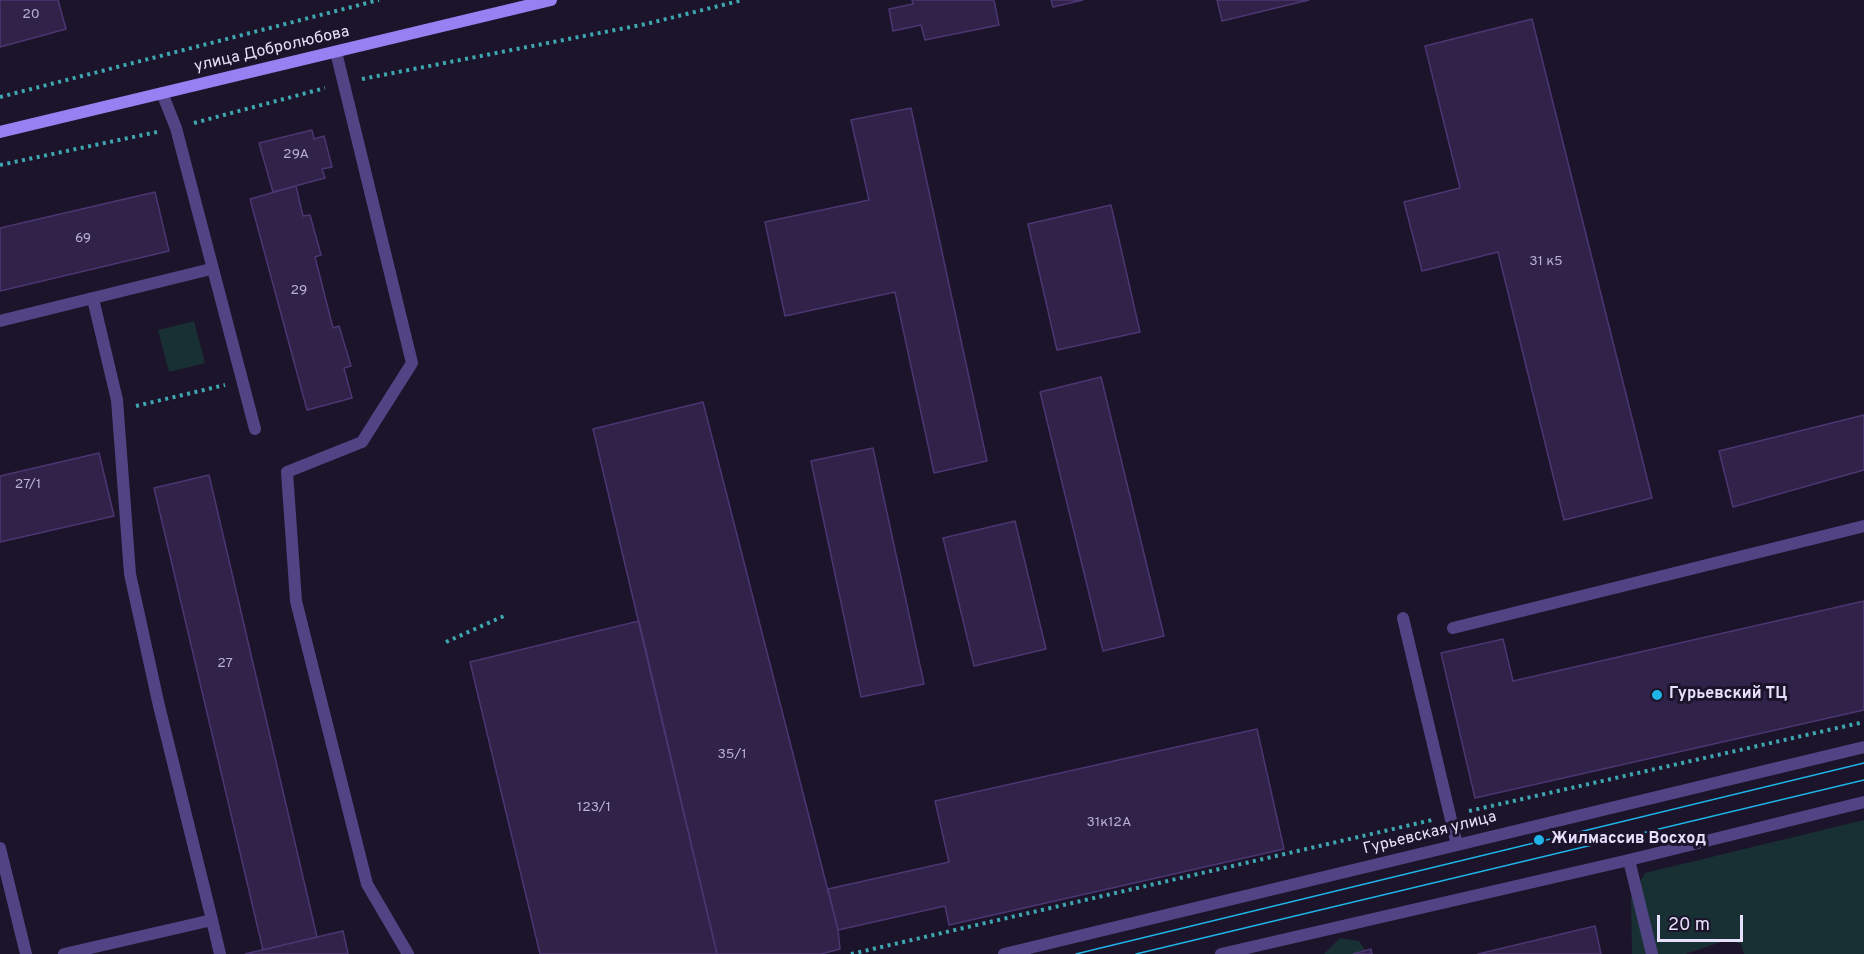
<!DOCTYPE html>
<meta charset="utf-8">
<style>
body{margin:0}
#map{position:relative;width:1864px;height:954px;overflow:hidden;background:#1b142a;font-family:Overpass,sans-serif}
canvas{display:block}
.scale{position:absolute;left:1657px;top:915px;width:86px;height:27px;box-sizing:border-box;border:3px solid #e7e0fc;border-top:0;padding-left:8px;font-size:18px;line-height:21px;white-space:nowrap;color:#e7e0fc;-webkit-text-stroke:4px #1b142a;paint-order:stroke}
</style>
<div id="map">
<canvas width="1864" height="954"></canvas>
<div class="scale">20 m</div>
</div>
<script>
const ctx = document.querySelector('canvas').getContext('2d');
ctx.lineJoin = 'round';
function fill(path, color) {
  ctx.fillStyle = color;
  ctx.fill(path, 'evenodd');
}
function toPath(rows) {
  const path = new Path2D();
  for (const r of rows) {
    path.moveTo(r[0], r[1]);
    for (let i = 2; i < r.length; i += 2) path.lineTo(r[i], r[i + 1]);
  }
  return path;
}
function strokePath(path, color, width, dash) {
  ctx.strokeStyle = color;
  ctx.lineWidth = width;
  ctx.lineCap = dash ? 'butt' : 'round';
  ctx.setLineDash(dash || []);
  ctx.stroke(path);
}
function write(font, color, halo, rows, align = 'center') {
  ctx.font = font + ' Overpass,sans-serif';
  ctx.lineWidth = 6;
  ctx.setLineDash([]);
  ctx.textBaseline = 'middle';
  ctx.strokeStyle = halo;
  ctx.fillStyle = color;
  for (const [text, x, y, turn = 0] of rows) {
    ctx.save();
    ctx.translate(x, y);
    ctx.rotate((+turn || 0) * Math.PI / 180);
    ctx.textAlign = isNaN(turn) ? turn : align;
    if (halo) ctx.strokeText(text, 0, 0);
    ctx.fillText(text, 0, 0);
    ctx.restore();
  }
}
fill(toPath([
 [194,321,205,363,169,372,158,330],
 [1864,820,1864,954,1744,954,1741,944,1727,940,1685,954,1632,954,1631,897,1645,873],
 [1340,938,1359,941,1368,954,1324,954]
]), '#183033');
const building = toPath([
 [0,0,58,0,66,29,0,47,0,0],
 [912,0,994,0,999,25,925,40,921,25,893,31,889,9,913,4,912,0],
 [1051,0,1083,0,1053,7,1051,0],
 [1217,0,1309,0,1222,21,1217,0],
 [1532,19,1652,498,1564,520,1498,252,1422,271,1404,202,1460,188,1425,46,1532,19],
 [911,108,987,461,934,473,895,292,785,316,765,222,869,200,851,120,911,108],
 [312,130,314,139,324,136,332,167,322,169,325,178,273,192,259,143,312,130],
 [296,186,303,216,310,215,321,255,315,257,333,328,339,326,351,366,344,368,352,398,307,410,250,199,296,186],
 [155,192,169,251,0,291,0,228,155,192],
 [1111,205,1140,332,1057,350,1028,224,1111,205],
 [1101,377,1164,636,1103,651,1040,392,1101,377],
 [703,402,838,930,840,949,821,954,717,954,593,429,703,402],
 [1864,415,1864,470,1733,507,1719,451,1864,415],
 [873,448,924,684,861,697,811,461,873,448],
 [99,453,114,516,0,542,0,476,99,453],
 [209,475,317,937,263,950,154,488,209,475],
 [1015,521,1046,649,974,666,943,538,1015,521],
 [1864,601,1864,710,1475,798,1441,653,1503,639,1513,681,1864,601],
 [639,621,717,954,540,954,470,662,639,621],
 [1257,729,1284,849,949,925,945,906,838,930,828,889,949,862,935,801,1257,729],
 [1595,926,1601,954,1478,954,1595,926],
 [343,931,348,954,245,954,317,937,343,931],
 [1371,949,1372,954,1353,954,1371,949]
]);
fill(building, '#302249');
strokePath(building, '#4c3672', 1.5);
strokePath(toPath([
 [362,79,646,24,743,0],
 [0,97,379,0],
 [194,123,325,88],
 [0,165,157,132],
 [136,406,225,385],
 [446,642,504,616],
 [1469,811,1864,722],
 [851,954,1432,820]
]), '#3ea7b2', 4, [3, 4.5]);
strokePath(toPath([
 [336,52,412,363,362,442,287,472,296,601,367,884,408,954],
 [162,93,176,128,255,429],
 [0,321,211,269],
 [1403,618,1457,845],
 [1453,628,1864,526],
 [0,848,26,954],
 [1629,860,1652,954],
 [212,920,220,954],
 [64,954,212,920,159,706,130,574,117,400,93,299]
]), '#504484', 12);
strokePath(toPath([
 [1004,954,1864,747],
 [1221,954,1629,860,1864,802]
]), '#504484', 12);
strokePath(toPath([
 [0,132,551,0]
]), '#9581f2', 12);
strokePath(toPath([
 [1076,954,1864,763],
 [1136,954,1864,780]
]), '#20b5e8', 1.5);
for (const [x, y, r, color] of [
 [1657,695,6,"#20b5e8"],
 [1539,840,6,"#20b5e8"]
]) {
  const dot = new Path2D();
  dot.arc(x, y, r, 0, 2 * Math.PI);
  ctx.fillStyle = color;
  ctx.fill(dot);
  strokePath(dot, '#1b142a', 2);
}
write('14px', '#b9b0cf', null, [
 ["20",31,15],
 ["29А",296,155],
 ["69",83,239],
 ["31 к5",1546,262],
 ["29",299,291],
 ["27/1",28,485],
 ["27",225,664],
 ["35/1",732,755],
 ["123/1",594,808],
 ["31к12А",1109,823]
]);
write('16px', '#e7e0fc', '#1b142a', [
 ["улица Добролюбова",272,50,-13],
 ["Гурьевская улица",1430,834,-14]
]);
write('bold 16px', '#e7e0fc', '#1b142a', [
 ["Гурьевский ТЦ",1669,695],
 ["Жилмассив Восход",1551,840]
], 'left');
</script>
